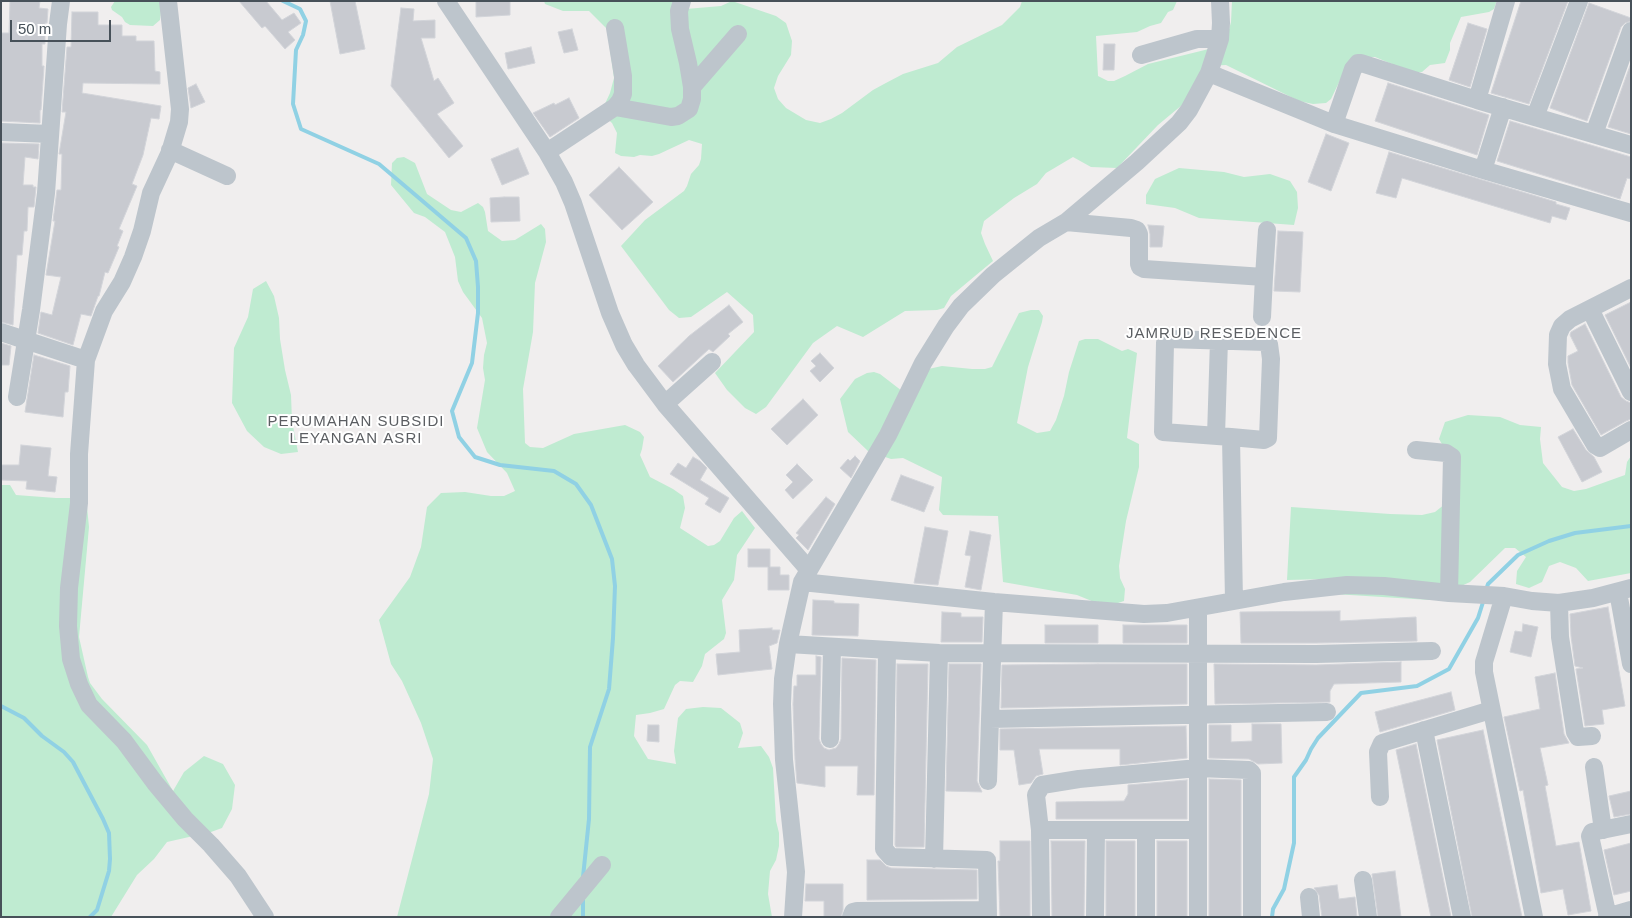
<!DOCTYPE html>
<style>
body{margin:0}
#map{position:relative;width:1632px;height:918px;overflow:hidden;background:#f0eeee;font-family:Arial,sans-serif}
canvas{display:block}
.frame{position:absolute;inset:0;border:2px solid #475159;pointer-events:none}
.scale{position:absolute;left:10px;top:20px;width:101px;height:22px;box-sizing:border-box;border:2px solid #475159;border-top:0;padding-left:6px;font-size:15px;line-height:18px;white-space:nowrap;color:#475159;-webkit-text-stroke:4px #fff;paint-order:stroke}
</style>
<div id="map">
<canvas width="1632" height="918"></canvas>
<div class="frame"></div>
<div class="scale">50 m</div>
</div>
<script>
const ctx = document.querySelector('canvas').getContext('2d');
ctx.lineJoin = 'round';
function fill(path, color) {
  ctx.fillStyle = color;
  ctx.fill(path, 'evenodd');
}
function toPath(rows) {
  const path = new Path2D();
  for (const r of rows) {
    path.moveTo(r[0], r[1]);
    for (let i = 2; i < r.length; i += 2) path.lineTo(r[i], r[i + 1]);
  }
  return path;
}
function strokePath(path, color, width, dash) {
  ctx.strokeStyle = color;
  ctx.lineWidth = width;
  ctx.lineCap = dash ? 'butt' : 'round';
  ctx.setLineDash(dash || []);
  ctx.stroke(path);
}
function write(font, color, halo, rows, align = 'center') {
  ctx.font = font + ' Arial,sans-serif';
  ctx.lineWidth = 4;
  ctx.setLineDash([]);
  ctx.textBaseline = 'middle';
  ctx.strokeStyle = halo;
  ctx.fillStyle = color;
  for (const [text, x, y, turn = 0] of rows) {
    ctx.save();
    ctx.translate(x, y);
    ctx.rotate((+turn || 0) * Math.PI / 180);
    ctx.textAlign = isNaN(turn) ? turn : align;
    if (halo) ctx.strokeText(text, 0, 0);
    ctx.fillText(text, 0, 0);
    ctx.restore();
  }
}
fill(toPath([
 [115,1,162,1,160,20,153,26,130,25,125,22,122,17,112,10,111,7],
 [544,1,685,1,686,9,721,6,732,1,776,16,786,23,792,41,791,55,778,76,774,88,778,99,786,108,806,120,820,123,831,119,842,113,873,90,884,84,903,74,938,63,957,47,1002,25,1020,7,1022,1,1177,1,1173,10,1168,12,1161,23,1150,26,1137,32,1096,36,1098,76,1108,81,1114,81,1125,76,1148,64,1225,45,1231,22,1232,1,1496,1,1496,3,1494,9,1489,12,1461,17,1450,43,1450,50,1445,63,1430,65,1422,72,1411,72,1375,57,1358,57,1344,72,1331,99,1326,103,1313,104,1299,101,1226,65,1207,66,1188,100,1158,125,1117,168,1091,167,1073,157,1046,173,1037,184,1014,198,984,221,981,233,985,244,993,261,951,296,944,308,937,310,905,311,863,337,837,326,813,343,766,407,756,414,745,408,727,390,715,373,754,332,753,315,727,292,691,317,679,318,669,310,621,246,645,220,684,191,687,186,691,174,699,165,701,159,702,144,689,140,659,154,652,156,640,155,634,157,621,156,615,153,617,133,612,123,604,116,604,106,610,93,614,78,607,29,589,11,563,11,545,4],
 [404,157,415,163,427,194,451,210,461,212,478,203,483,207,485,212,488,231,502,241,515,240,541,224,545,229,546,242,535,283,533,332,523,389,525,443,530,447,543,448,574,434,625,425,640,432,644,437,642,449,640,455,650,477,673,489,683,496,685,508,680,528,708,546,714,545,720,541,734,518,742,511,755,528,737,555,734,580,722,600,726,633,724,639,705,654,702,666,693,682,680,681,675,685,664,709,650,713,636,715,634,736,648,759,676,764,674,751,678,718,686,709,703,707,721,708,740,723,743,733,738,748,761,746,769,757,773,768,776,821,779,833,779,846,776,860,770,871,768,894,772,917,397,917,429,794,433,759,421,723,402,681,391,664,379,620,410,577,421,547,427,507,441,493,465,492,491,496,504,496,515,491,507,473,487,452,477,428,485,380,483,368,484,355,487,343,482,318,463,292,458,281,455,257,445,232,425,217,414,213,391,185,392,163,397,158],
 [1179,168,1224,172,1244,177,1270,174,1290,181,1297,192,1298,208,1294,225,1199,218,1175,208,1146,204,1146,195,1155,179],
 [266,281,274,296,279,318,280,339,285,370,291,395,292,421,298,452,281,454,264,447,247,431,232,403,234,348,248,317,253,289],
 [1031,310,1039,310,1043,316,1042,322,1028,367,1017,423,1037,433,1050,431,1056,420,1064,396,1069,372,1079,341,1085,339,1098,339,1122,351,1128,349,1137,353,1127,438,1139,444,1139,467,1126,521,1119,566,1120,578,1125,589,1124,601,1112,605,1099,604,1077,595,1003,582,998,516,943,515,939,510,942,477,903,458,891,459,868,451,848,432,840,399,855,379,867,373,874,372,880,374,902,391,924,370,942,366,972,369,985,369,992,367,1019,313],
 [1468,415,1500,417,1520,425,1541,427,1540,439,1543,463,1562,487,1574,491,1586,489,1625,475,1627,462,1631,456,1631,573,1588,581,1576,568,1560,562,1549,566,1542,582,1529,588,1516,584,1517,571,1526,557,1515,548,1505,548,1470,582,1430,600,1334,594,1327,579,1287,580,1291,507,1390,514,1422,515,1435,512,1445,504,1451,460,1439,439,1445,422],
 [1,485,10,485,16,495,56,498,85,498,87,507,89,527,79,637,88,677,90,683,102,699,147,745,173,791,184,772,204,756,223,764,235,785,232,809,222,828,211,832,167,842,154,859,137,875,111,917,1,917]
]), '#bfebd1');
strokePath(toPath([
 [283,1,300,9,306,21,303,35,296,50,293,104,301,129,379,164,466,238,476,261,478,287,478,313,472,363,452,411,459,437,475,457,500,465,554,471,576,484,591,505,612,559,615,586,613,638,609,689,590,747,589,819,583,877],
 [1486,590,1488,584,1518,555,1549,541,1575,533,1631,526],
 [1,706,24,718,42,736,64,752,73,762,103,819,109,833,110,859,109,871,97,910,90,917],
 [583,917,583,899],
 [1272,917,1273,909,1284,889,1294,843,1294,777,1306,760,1311,749,1318,738,1361,693,1417,686,1449,669,1478,618,1484,599]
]), '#90d1e4', 4);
const building = toPath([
 [10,1,40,1,39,8,48,9,47,23,45,23,45,44,42,44,42,66,44,66,41,110,40,110,40,123,1,121,1,33,9,33,10,1],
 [239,1,266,1,282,20,294,13,301,23,288,32,295,40,285,49,265,26,262,28,239,1],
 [330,1,355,1,365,49,340,54,330,1],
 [476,1,510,1,510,15,476,17,476,1],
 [1521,1,1568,1,1529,104,1491,93,1521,1],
 [1589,3,1631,18,1631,21,1625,23,1621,27,1587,121,1550,108,1589,3],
 [401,8,414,9,413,21,435,20,435,38,421,38,434,81,438,78,454,103,437,114,463,146,449,158,391,86,401,8],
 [72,12,98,12,98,25,122,25,122,36,136,36,136,41,154,41,155,71,160,72,160,84,83,83,82,93,161,106,159,119,151,118,143,155,132,184,137,186,119,229,123,231,117,246,119,247,108,273,105,272,99,296,98,296,91,316,81,314,73,345,38,333,41,312,52,315,61,277,46,275,55,221,53,221,57,190,61,190,62,154,59,154,66,112,62,112,67,47,71,47,72,12],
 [1468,23,1487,29,1470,87,1449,80,1468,23],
 [572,29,578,50,564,53,558,32,572,29],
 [1104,44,1115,44,1114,70,1103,70,1104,44],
 [531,47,535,63,508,69,505,53,531,47],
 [1631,63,1631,134,1608,127,1631,63],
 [1388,83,1489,115,1477,155,1375,121,1388,83],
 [196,84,205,102,191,108,188,88,196,84],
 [569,98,579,118,550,137,533,113,554,103,555,105,569,98],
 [1510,121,1631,157,1631,179,1627,178,1620,199,1497,161,1510,121],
 [1326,134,1349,143,1331,191,1308,182,1326,134],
 [1,143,39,144,38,159,25,157,23,185,33,185,33,187,36,187,34,207,28,207,27,231,24,231,22,255,17,255,13,325,1,322,1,143],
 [518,148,529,174,502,185,491,159,518,148],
 [1389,152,1556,202,1556,204,1570,208,1566,220,1552,216,1550,223,1402,178,1396,198,1376,193,1389,152],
 [619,167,653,202,622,230,589,195,619,167],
 [504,197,519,197,520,221,491,222,490,198,504,197],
 [1148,225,1164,226,1162,247,1150,247,1150,234,1148,225],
 [1278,231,1303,232,1300,292,1274,291,1278,231],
 [1631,302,1631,368,1605,315,1631,302],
 [729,305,743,322,728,334,730,336,713,352,709,349,673,382,658,366,689,336,729,305],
 [1585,324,1621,397,1626,401,1631,403,1631,419,1626,421,1601,435,1572,385,1568,363,1568,356,1578,351,1570,335,1571,332,1585,324],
 [1,343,11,346,9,365,1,365,1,343],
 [820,353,834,368,820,382,810,371,816,366,811,361,820,353],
 [34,355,70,366,68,392,65,392,63,417,25,412,34,355],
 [803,399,818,415,787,445,771,429,803,399],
 [1573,429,1586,450,1594,457,1602,472,1582,482,1558,437,1573,429],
 [21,445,51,448,48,476,57,477,55,492,26,489,27,481,1,480,1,465,19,465,21,445],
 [855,456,860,461,851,478,840,468,848,459,850,461,855,456],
 [693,457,700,461,707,468,700,480,729,498,720,513,705,504,709,498,670,474,678,463,686,468,693,457],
 [797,464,813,480,793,499,785,490,793,482,786,475,797,464],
 [901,475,934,487,924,512,891,500,901,475],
 [826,497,835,504,808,550,796,538,799,535,796,533,826,497],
 [925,527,948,531,938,585,914,583,925,527],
 [970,531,991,535,981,590,965,587,971,556,965,555,970,531],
 [748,549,770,549,770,567,780,567,780,575,789,575,789,590,768,590,768,567,748,567,748,549],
 [813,600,834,601,834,603,859,604,858,636,812,635,813,600],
 [1608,607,1625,706,1602,710,1604,724,1585,726,1576,669,1583,668,1575,666,1571,636,1570,614,1608,607],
 [1340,611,1340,621,1416,617,1417,641,1316,643,1241,643,1240,612,1340,611],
 [942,612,961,613,961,617,983,617,982,642,941,642,942,612],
 [1523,624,1538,627,1531,657,1510,652,1515,631,1522,632,1523,624],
 [1045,625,1098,625,1098,643,1045,643,1045,625],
 [1123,625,1187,625,1187,643,1123,643,1123,625],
 [772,628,772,630,780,630,777,643,769,646,772,669,718,675,716,654,740,652,739,630,772,628],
 [816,656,821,657,819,739,821,744,824,748,829,750,836,748,839,744,841,739,842,658,876,660,874,795,857,795,858,766,825,766,825,787,797,783,795,759,793,704,794,686,797,686,797,675,816,675,816,656],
 [1401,662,1401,682,1334,684,1330,691,1330,702,1215,704,1214,664,1316,665,1401,662],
 [897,664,928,664,924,847,896,847,895,845,897,664],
 [949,664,981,664,977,781,982,792,946,791,949,664],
 [1098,664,1187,664,1187,704,1001,708,1002,665,1098,664],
 [1555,673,1564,734,1569,743,1540,748,1548,785,1545,786,1556,846,1579,842,1591,911,1568,915,1563,889,1541,893,1523,790,1520,791,1504,717,1540,709,1535,677,1555,673],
 [1451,692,1455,710,1380,732,1375,712,1451,692],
 [1252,724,1281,724,1282,763,1258,764,1249,759,1209,758,1209,725,1231,725,1231,742,1252,741,1252,724],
 [648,725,659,725,659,742,647,741,648,725],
 [1186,726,1187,758,1120,765,1120,749,1039,749,1043,774,1036,776,1031,783,1019,785,1014,750,1000,750,1000,729,1186,726],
 [1483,730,1515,884,1522,917,1472,917,1437,740,1483,730],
 [1416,744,1451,917,1431,917,1396,750,1416,744],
 [1209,779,1241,780,1241,917,1209,917,1209,779],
 [1187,780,1187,819,1056,819,1056,802,1124,801,1128,794,1128,785,1187,780],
 [1631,791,1631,814,1614,817,1609,796,1631,791],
 [1000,841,1030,841,1030,917,1000,917,998,861,1000,861,1000,841],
 [1051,841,1085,841,1084,917,1052,917,1051,841],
 [1106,841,1135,841,1135,917,1106,917,1106,841],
 [1157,841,1187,841,1187,917,1157,917,1157,841],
 [1631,843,1631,891,1614,895,1604,850,1631,843],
 [867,860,880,860,886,866,891,868,977,870,977,899,867,900,867,860],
 [1395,871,1401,917,1378,917,1372,874,1395,871],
 [806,884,843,884,843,910,841,917,824,917,824,901,805,901,806,884],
 [1337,885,1339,899,1355,897,1357,917,1322,917,1319,895,1314,888,1337,885]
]);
fill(building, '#c8cad0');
strokePath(building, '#d2d4d9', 1);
strokePath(toPath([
 [168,1,180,109,179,122,170,152,151,193,142,231,133,257,122,282,104,311,86,360,79,454,79,503,69,588,68,626,71,659,79,684,89,705,124,741,155,783,185,819,211,845,238,876,265,917],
 [446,1,547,152,564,182,573,203,610,313,624,345,636,365,665,404,809,570,802,582,788,644,783,679,782,704,784,760,796,872,793,917],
 [1141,55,1197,39,1220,39],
 [1209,73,1334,124,1483,170,1631,213],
 [692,87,738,34],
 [1477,100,1506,1],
 [615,107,671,117,678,116,689,109,692,99,692,87,688,63,680,29,679,11,682,1],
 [1535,117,1579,1],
 [1334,124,1353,69,1358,63,1361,63,1477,100,1631,145],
 [1,132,50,134],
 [1594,134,1631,31],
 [170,150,227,176],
 [547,152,615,107,620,101,623,94,623,76,615,28],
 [1483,170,1503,107],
 [1066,222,1131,228,1137,230,1139,234,1139,264,1140,267,1144,269,1264,277,1267,230],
 [1631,288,1570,319,1562,326,1558,335,1557,364,1562,389,1595,445,1600,448,1631,430],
 [1590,309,1631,392],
 [1262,317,1264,277],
 [1,332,86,360],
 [17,397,31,310,46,193,58,24,61,1],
 [665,404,712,362],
 [1216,436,1219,340],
 [1231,437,1264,440,1268,438,1271,359,1269,344,1266,342,1167,339,1165,343,1163,432,1231,437,1234,601],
 [1416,450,1446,453,1452,457,1449,593],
 [809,570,888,435,923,363,946,326,961,306,993,275,1039,238,1066,222,1137,162,1179,123,1189,110,1209,73,1220,39,1221,23,1220,1],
 [802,582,994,602,1144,614,1167,613,1284,592,1347,585,1384,586,1449,593,1504,596,1532,601,1559,603,1593,598,1631,588],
 [1618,592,1631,664],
 [1504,596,1484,662,1484,672,1534,917],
 [994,602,990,719,1327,712],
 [1559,603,1560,637,1575,732,1578,737,1592,736],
 [788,644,939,653,1316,654,1432,651],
 [887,650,884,849,891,857,987,860,988,917],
 [1424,730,1462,917],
 [830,739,832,647],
 [1594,767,1603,830],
 [988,781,990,719],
 [1380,797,1378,752,1382,743,1491,710],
 [1040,830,1036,795,1042,785,1079,779,1198,768,1249,770,1252,773,1252,917],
 [934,859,939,653],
 [1363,880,1368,917],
 [1309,897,1311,917],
 [559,917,602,865],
 [851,917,853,912,857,911,988,910],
 [1041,917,1040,830,1198,830],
 [1095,917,1096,830],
 [1146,917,1146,830],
 [1198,917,1198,609],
 [1607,917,1631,910],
 [1608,917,1590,836,1592,832,1631,824]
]), '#bdc5cc', 18);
ctx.letterSpacing = '1px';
write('15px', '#5b5e62', '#fff', [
 ["JAMRUD RESEDENCE",1214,334],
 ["PERUMAHAN SUBSIDI",356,422],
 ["LEYANGAN ASRI",356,439]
]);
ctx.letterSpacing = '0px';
</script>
